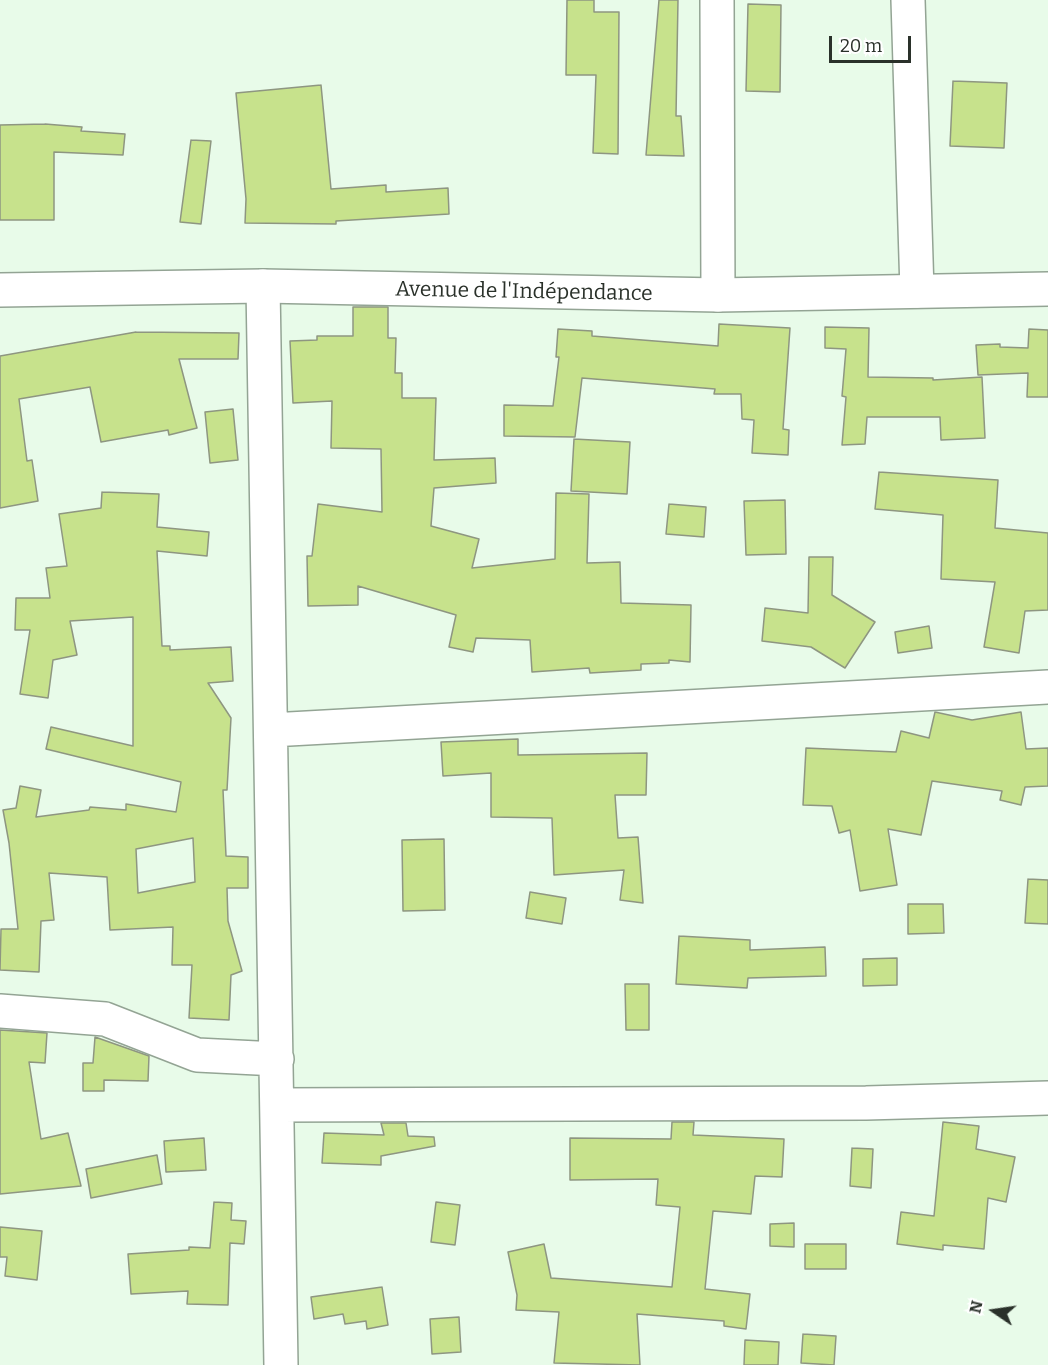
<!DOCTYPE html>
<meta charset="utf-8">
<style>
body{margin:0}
#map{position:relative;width:1048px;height:1365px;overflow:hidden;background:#e8fbe9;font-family:Bitter,serif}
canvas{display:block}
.north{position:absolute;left:964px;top:1281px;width:60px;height:60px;-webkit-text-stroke:4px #fff;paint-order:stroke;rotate:283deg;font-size:16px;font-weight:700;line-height:24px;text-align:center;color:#2a312a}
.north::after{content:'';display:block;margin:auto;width:21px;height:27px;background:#2a312a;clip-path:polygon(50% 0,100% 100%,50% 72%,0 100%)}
.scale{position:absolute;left:829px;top:36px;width:82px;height:27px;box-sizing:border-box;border:3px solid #2a312a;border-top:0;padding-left:8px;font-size:18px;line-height:21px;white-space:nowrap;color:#2a312a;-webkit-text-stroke:4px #fff;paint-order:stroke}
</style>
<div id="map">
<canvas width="1048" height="1365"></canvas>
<div class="north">N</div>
<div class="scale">20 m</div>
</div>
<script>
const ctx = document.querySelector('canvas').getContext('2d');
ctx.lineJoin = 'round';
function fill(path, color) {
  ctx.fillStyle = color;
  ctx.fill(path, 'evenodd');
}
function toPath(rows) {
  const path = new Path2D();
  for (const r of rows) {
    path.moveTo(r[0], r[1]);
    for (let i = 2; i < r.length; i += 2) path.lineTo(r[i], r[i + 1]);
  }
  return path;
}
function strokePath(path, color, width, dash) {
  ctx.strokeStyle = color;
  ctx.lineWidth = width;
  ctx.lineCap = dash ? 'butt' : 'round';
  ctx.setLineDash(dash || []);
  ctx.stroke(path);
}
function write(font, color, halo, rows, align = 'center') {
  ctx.font = font + ' Bitter,serif';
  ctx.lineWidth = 6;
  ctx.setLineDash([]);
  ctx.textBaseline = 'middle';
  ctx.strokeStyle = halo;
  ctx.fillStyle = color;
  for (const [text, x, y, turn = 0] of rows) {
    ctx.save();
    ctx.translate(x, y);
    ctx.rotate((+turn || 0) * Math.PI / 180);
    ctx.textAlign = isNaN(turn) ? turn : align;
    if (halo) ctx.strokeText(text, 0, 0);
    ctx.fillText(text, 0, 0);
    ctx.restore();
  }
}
const building = toPath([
 [567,0,594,0,594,12,619,12,618,154,593,153,596,75,566,75,567,0],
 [659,0,678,0,676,116,681,116,684,156,646,155,659,0],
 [748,4,781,5,780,92,746,91,748,4],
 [953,81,1007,83,1004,148,950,146,953,81],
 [321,85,331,189,386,185,386,192,448,188,449,214,336,221,336,224,245,223,246,199,236,93,321,85],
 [45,124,82,127,81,131,125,134,123,155,54,152,54,220,0,220,0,125,45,124],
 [191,140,211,141,201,224,180,222,191,140],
 [353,307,388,307,388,338,396,338,395,373,402,373,402,398,436,398,434,460,495,458,496,483,434,488,431,526,479,539,472,568,555,559,556,493,589,494,587,563,620,562,621,603,691,605,690,662,669,660,669,663,641,664,641,670,590,673,589,668,532,672,530,640,476,638,473,652,449,647,456,615,358,586,358,605,308,606,307,556,312,556,318,504,382,512,381,449,331,448,332,401,293,403,290,341,317,340,317,336,353,336,353,307],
 [719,324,790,328,783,429,789,430,788,455,752,453,754,420,742,419,741,394,714,394,715,389,582,378,575,437,504,436,504,405,553,406,559,357,556,357,558,329,592,331,592,336,718,346,719,324],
 [825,327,869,328,868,377,933,378,933,380,982,377,985,438,941,440,940,417,867,417,865,444,842,445,846,397,842,396,846,349,825,348,825,327],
 [1029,329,1048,330,1048,397,1027,397,1028,373,978,375,976,345,1000,344,1000,347,1028,348,1029,329],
 [136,332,239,333,238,359,179,359,197,428,169,435,168,430,101,442,90,387,19,399,27,461,32,460,38,501,0,508,0,356,136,332],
 [233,409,238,460,210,463,205,412,233,409],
 [574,439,630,442,627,494,571,491,574,439],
 [879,472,998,480,995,528,1048,533,1048,610,1025,611,1019,653,984,647,995,582,941,579,943,515,875,509,879,472],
 [102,492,159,494,157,527,209,532,207,556,157,551,162,646,170,646,170,650,231,647,233,681,208,683,231,718,227,790,223,790,226,856,248,857,248,888,227,888,228,921,242,971,231,975,229,1020,189,1018,192,965,172,965,173,927,110,930,107,877,49,873,54,920,41,921,39,972,0,970,1,929,18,929,9,843,3,810,16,808,20,786,41,790,36,817,89,810,90,807,126,810,126,804,176,812,181,782,46,749,51,727,133,746,133,617,70,621,77,655,53,660,48,698,20,694,30,630,15,630,16,598,50,598,46,568,67,566,59,514,101,508,102,492],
 [193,838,195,882,138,893,136,849,193,838],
 [785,500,786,554,746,555,744,501,785,500],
 [669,504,706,507,704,537,666,534,669,504],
 [809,557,833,557,832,595,875,622,845,668,811,647,762,641,765,608,808,613,809,557],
 [929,626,932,648,898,653,895,632,929,626],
 [935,712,972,720,1021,712,1026,749,1048,748,1048,786,1025,787,1021,805,1000,800,1002,791,932,781,921,835,888,829,897,885,860,891,850,830,839,833,832,806,803,805,806,748,896,752,901,731,929,738,935,712],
 [518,739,518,755,647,753,646,795,615,795,618,838,638,837,643,903,620,900,624,870,554,875,552,818,491,817,491,773,443,776,441,742,518,739],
 [444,839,445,910,403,911,402,840,444,839],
 [1028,879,1048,880,1048,924,1025,923,1028,879],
 [530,892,566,898,562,924,526,918,530,892],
 [908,904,943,904,944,933,908,934,908,904],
 [679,936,750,940,750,950,825,947,826,976,748,978,747,988,676,984,679,936],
 [897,958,897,985,863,986,863,959,897,958],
 [625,984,649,984,649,1030,626,1030,625,984],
 [0,1030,47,1033,45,1063,29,1062,41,1139,68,1133,81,1186,0,1194,0,1030],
 [95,1037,149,1056,148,1081,104,1080,104,1091,83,1091,83,1063,93,1063,95,1037],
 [672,1122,694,1122,693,1135,784,1139,782,1177,755,1176,751,1214,713,1211,705,1289,750,1294,746,1329,724,1326,724,1321,637,1314,640,1365,554,1363,559,1312,516,1310,517,1295,508,1252,544,1244,551,1278,672,1287,680,1207,656,1205,658,1179,570,1180,570,1138,671,1139,672,1122],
 [943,1122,979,1126,976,1149,1015,1157,1006,1202,988,1198,984,1249,943,1245,943,1250,897,1244,901,1212,934,1216,943,1122],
 [381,1123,406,1123,408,1136,434,1137,435,1146,381,1156,381,1165,322,1163,324,1133,384,1135,381,1123],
 [204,1138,206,1170,166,1172,164,1141,204,1138],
 [852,1148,873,1149,871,1188,850,1186,852,1148],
 [157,1155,162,1184,91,1198,86,1169,157,1155],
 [214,1202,232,1203,231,1220,246,1221,244,1244,230,1243,228,1305,187,1304,188,1291,131,1294,128,1254,189,1250,189,1247,210,1248,214,1202],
 [436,1202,460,1205,455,1245,431,1242,436,1202],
 [794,1223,794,1247,770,1246,770,1224,794,1223],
 [0,1227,42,1231,37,1280,5,1276,7,1257,0,1257,0,1227],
 [805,1244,846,1244,846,1269,805,1269,805,1244],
 [382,1287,388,1325,367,1329,366,1321,345,1324,343,1314,314,1319,311,1297,382,1287],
 [459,1317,461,1352,432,1354,430,1319,459,1317],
 [803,1334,836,1336,834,1365,801,1363,803,1334],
 [745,1340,779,1342,778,1365,744,1365,745,1340]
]);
fill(building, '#c7e28c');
strokePath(building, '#8e9681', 1.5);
const minor = toPath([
 [717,0,718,295],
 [908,0,917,291],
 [263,286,281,1365],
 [271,730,1048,687],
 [0,1011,105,1019,197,1055,277,1059],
 [278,1105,866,1103,1048,1098]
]);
const major = toPath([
 [0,290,263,286,718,295,1048,289]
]);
strokePath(minor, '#93a494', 36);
strokePath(major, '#93a494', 36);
strokePath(minor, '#fff', 33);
strokePath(major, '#fff', 33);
write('21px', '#2a312a', '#fff', [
 ["Avenue de l'Indépendance",524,292,1]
]);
</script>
